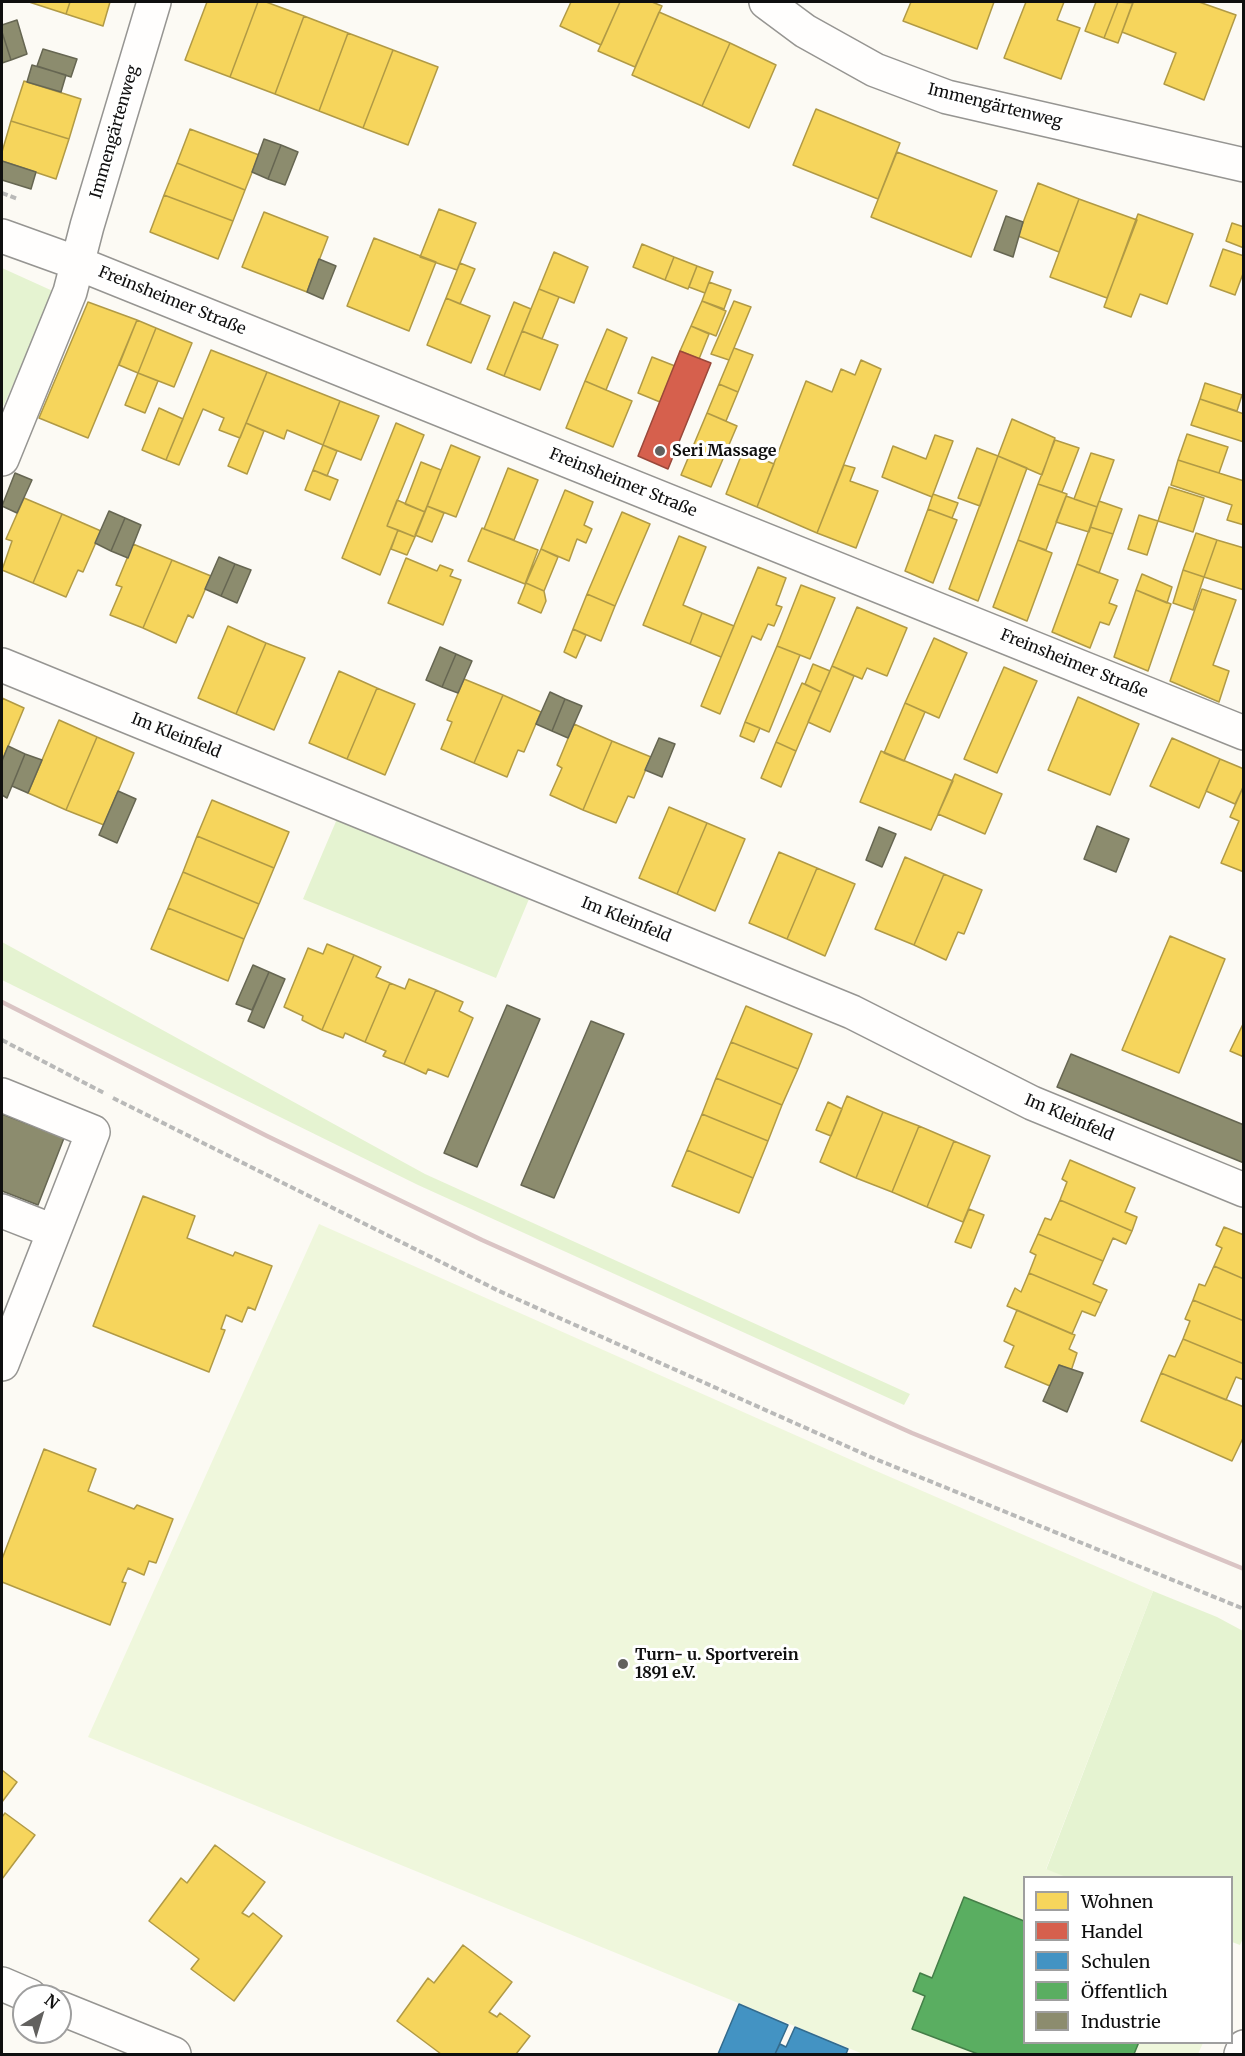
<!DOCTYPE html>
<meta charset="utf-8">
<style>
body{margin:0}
#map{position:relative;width:1245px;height:2056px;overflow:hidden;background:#fcfaf4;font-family:Merriweather,serif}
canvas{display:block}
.frame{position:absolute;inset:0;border:3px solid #0f0f0f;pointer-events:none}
.legend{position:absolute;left:1023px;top:1876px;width:210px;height:168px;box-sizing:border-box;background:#fff;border:2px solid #9f9f9f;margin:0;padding:8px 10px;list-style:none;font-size:18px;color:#0f0f0f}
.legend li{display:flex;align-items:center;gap:12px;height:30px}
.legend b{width:30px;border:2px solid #9f9f9f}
.north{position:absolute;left:12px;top:1984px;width:60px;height:60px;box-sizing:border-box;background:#fff;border:2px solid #9f9f9f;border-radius:50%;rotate:38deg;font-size:16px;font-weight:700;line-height:24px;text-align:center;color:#0f0f0f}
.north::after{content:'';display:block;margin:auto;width:21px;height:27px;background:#62615f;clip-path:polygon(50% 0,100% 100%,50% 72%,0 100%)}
</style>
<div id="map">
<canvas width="1245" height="2056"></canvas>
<div class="frame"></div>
<ul class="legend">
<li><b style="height:16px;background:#f6d55c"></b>Wohnen</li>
<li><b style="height:16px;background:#d6604d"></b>Handel</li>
<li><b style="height:16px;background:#4393c3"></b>Schulen</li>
<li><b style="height:16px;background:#5aae61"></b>Öffentlich</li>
<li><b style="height:16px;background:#8c8c6e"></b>Industrie</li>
</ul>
<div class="north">N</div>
</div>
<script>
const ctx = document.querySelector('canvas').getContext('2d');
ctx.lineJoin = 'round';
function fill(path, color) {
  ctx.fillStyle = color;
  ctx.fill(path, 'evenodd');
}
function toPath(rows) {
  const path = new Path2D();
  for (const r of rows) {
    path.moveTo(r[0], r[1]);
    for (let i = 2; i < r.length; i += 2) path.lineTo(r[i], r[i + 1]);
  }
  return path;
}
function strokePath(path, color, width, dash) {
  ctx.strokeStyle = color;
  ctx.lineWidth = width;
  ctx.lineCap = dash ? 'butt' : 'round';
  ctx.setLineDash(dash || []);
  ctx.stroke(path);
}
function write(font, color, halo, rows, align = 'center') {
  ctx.font = font + ' Merriweather,serif';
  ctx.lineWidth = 6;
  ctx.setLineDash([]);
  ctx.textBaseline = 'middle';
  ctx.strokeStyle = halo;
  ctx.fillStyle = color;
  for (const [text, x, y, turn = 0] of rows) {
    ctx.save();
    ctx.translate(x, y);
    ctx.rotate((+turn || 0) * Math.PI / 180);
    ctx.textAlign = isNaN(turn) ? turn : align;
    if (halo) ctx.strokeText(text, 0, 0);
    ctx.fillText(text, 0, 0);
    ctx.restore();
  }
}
fill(toPath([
 [2,268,55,292,2,409],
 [337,819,529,899,496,978,303,899],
 [2,942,425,1174,910,1394,904,1405,418,1185,2,980],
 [1153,1591,1217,1617,1243,1631,1244,1936,1240,1945,1232,1942,1232,1878,1066,1878,1046,1870]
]), '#e5f3d1');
fill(toPath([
 [319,1224,874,1470,1153,1591,1046,1869,1066,1877,1024,1878,1024,2042,1203,2043,1198,2054,863,2054,88,1737]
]), '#eff7dc');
const homes = toPath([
 [29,2,70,2,66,14,29,2],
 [70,2,110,2,103,26,66,14,70,2],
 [207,2,258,2,230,77,185,60,207,2],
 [258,2,266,2,304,16,275,94,230,77,258,2],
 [571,2,620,2,601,45,560,26,571,2],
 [620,2,652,2,662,6,635,67,598,51,620,2],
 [911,2,994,2,977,49,903,21,911,2],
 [1026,2,1064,2,1057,20,1080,28,1061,79,1004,58,1026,2],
 [1096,2,1118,2,1104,38,1085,31,1096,2],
 [1118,2,1133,3,1118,43,1104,38,1118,2],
 [1133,2,1199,2,1236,15,1204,100,1164,84,1176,53,1122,32,1133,2],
 [659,12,730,43,702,106,632,75,659,12],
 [304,16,348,33,319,111,275,94,304,16],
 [348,33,393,50,363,128,319,111,348,33],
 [730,43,776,65,749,128,702,106,730,43],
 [393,50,438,67,408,145,363,128,393,50],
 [24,81,81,99,69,139,11,121,24,81],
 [816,109,900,143,878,199,793,165,816,109],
 [11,121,69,139,56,179,2,161,2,152,11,121],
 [190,129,259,155,245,190,177,163,190,129],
 [897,152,997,191,971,257,871,217,897,152],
 [177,163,245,190,233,221,164,195,177,163],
 [1038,183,1079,199,1059,252,1018,236,1038,183],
 [164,195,233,221,218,259,150,232,164,195],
 [1079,199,1137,220,1107,298,1050,277,1079,199],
 [439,209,476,223,457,270,420,257,439,209],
 [264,212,328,237,307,292,242,267,264,212],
 [1138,214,1193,234,1167,304,1140,294,1131,317,1104,307,1138,214],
 [1232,223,1244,227,1244,248,1226,241,1232,223],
 [374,238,436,262,409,331,347,306,374,238],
 [642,244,674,257,665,280,633,267,642,244],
 [1223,249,1244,256,1244,271,1235,295,1210,286,1223,249],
 [554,252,588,267,574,303,539,289,554,252],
 [674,257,697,266,688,289,665,280,674,257],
 [460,263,475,269,460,304,446,298,460,263],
 [697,266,713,272,705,293,689,287,697,266],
 [709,282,731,290,724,309,702,301,709,282],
 [539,289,559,297,542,339,522,331,539,289],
 [446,298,490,316,471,363,427,345,446,298],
 [702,301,726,311,716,336,691,326,702,301],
 [734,301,751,307,729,360,711,354,734,301],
 [88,302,137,320,88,438,39,418,88,302],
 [514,302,531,309,504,376,487,369,514,302],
 [137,320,156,328,138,373,119,365,137,320],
 [691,326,709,334,699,359,680,351,691,326],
 [156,328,192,343,174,387,138,373,156,328],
 [607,329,627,338,606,390,585,381,607,329],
 [522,331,558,345,540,390,504,376,522,331],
 [734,348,753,355,738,392,719,384,734,348],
 [211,350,267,372,240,438,219,430,224,418,203,409,179,465,166,460,211,350],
 [652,357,675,366,660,402,638,393,652,357],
 [861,360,881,369,817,533,757,507,806,381,832,392,841,369,855,375,861,360],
 [267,372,340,401,323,445,287,430,284,439,246,423,267,372],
 [138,373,158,381,145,413,125,405,138,373],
 [585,381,632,401,613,447,566,428,585,381],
 [1205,383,1242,395,1237,411,1200,399,1205,383],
 [719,384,738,392,726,421,707,413,719,384],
 [1200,399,1244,414,1244,442,1191,425,1200,399],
 [340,401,379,416,361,460,323,445,340,401],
 [159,408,183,419,166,460,142,450,159,408],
 [707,413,737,426,711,487,681,475,707,413],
 [1012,419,1055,438,1042,475,998,456,1012,419],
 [246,423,264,431,247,474,228,466,246,423],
 [396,423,424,435,387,526,398,530,380,575,342,558,396,423],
 [1187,434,1228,447,1219,473,1178,460,1187,434],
 [935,435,953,441,932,497,882,477,893,446,926,459,935,435],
 [1055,440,1079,448,1062,492,1038,484,1055,440],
 [323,445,337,451,327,476,313,470,323,445],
 [451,445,480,457,456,517,427,506,451,445],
 [977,448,998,456,980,506,958,498,977,448],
 [743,451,774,464,757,507,726,494,743,451],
 [1091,453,1114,460,1097,507,1074,499,1091,453],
 [998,456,1027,468,978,601,949,589,998,456],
 [1178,460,1244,481,1244,525,1227,520,1232,505,1171,485,1178,460],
 [421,462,441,470,425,512,405,504,421,462],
 [844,465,855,468,850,481,878,491,856,548,817,533,844,465],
 [508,468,538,480,514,540,484,529,508,468],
 [313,470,338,480,330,500,305,490,313,470],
 [1038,484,1067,494,1046,550,1018,540,1038,484],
 [1169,487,1204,498,1193,532,1158,521,1169,487],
 [565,490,593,502,584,525,592,529,586,543,577,539,569,561,541,549,565,490],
 [933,494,958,503,952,518,928,509,933,494],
 [1066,496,1097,507,1089,532,1056,522,1066,496],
 [24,498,62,514,33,583,2,570,12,541,6,539,24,498],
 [397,500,425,512,415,537,387,526,397,500],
 [1099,501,1122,509,1113,534,1090,527,1099,501],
 [427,506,444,513,432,542,415,535,427,506],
 [928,509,957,520,933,583,905,571,928,509],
 [622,512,650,524,615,606,587,594,622,512],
 [62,514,101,531,83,572,78,570,66,597,33,583,62,514],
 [1139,515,1158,521,1147,555,1128,549,1139,515],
 [1090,527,1113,534,1099,573,1077,564,1090,527],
 [482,528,538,550,525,584,468,561,482,528],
 [398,530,415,537,407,555,391,549,398,530],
 [1196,533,1217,540,1204,577,1183,570,1196,533],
 [679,536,706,547,683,605,702,613,690,644,643,625,679,536],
 [1018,540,1052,553,1027,621,993,607,1018,540],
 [1217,540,1244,548,1244,590,1204,577,1217,540],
 [133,544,172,560,143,628,110,615,122,587,116,585,133,544],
 [541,549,558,557,544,591,526,583,541,549],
 [406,558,437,571,440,565,453,570,450,576,461,580,443,625,388,603,406,558],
 [172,560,211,576,193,618,188,615,176,643,143,628,172,560],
 [1077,564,1118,580,1109,603,1117,606,1109,625,1100,622,1090,648,1052,632,1077,564],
 [758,567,786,578,776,605,782,607,774,626,768,624,761,640,752,636,720,714,701,706,758,567],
 [1183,570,1204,577,1193,610,1173,603,1183,570],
 [1142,574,1172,587,1167,603,1136,590,1142,574],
 [526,583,544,591,546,601,541,613,518,603,526,583],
 [801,585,835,598,810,659,777,646,801,585],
 [1202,589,1236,600,1213,665,1229,671,1219,702,1170,681,1202,589],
 [1136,590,1171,604,1148,671,1114,657,1136,590],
 [587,594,615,606,601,641,573,629,587,594],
 [857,607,907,628,887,676,867,668,862,679,832,666,857,607],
 [702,613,734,626,721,657,690,644,702,613],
 [228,626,266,643,236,714,198,698,228,626],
 [573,629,586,635,576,658,564,652,573,629],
 [934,638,967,653,939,718,905,703,934,638],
 [266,643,305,658,274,730,236,714,266,643],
 [777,646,800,655,769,732,745,722,777,646],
 [813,664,830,671,821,692,805,684,813,664],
 [832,666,854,676,830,732,808,722,832,666],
 [1004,667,1037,681,997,773,964,759,1004,667],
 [339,671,377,688,347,759,309,743,339,671],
 [464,679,503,695,474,763,441,749,452,722,447,720,464,679],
 [802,683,821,692,796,751,776,742,802,683],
 [377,688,415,704,385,775,347,759,377,688],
 [503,695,541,712,524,752,518,750,507,777,474,763,503,695],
 [1078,697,1139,724,1110,795,1048,770,1078,697],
 [2,698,24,708,2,761,2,698],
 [905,703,925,712,904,761,884,753,905,703],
 [59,720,97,737,66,810,28,793,59,720],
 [745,722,760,728,754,742,740,736,745,722],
 [574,724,612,741,583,810,550,795,562,768,557,765,574,724],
 [97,737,134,753,104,825,66,810,97,737],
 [1172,738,1220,759,1199,808,1150,786,1172,738],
 [612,741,651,757,634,798,628,796,616,823,583,810,612,741],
 [776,742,796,751,781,787,761,778,776,742],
 [881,751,953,781,931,830,860,802,881,751],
 [1220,759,1244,769,1244,785,1235,804,1206,791,1220,759],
 [955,774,1002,794,985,834,938,814,955,774],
 [1244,785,1244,872,1221,863,1239,821,1230,817,1244,785],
 [212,800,289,832,274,868,197,836,212,800],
 [669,807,707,823,677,894,639,878,669,807],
 [707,823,745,839,715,911,677,894,707,823],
 [197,836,274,868,259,904,183,872,197,836],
 [779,852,817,868,787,939,749,923,779,852],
 [905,857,944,874,914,945,875,929,905,857],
 [817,868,855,884,825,956,787,939,817,868],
 [183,872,259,904,244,939,168,908,183,872],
 [944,874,982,890,964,934,958,932,946,960,914,945,944,874],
 [168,908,244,939,228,981,151,949,168,908],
 [1170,936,1225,959,1179,1073,1122,1050,1170,936],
 [327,944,354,955,322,1030,302,1020,303,1016,284,1007,308,948,323,954,327,944],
 [354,955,381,967,376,977,390,983,365,1042,345,1033,343,1038,322,1030,354,955],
 [409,979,436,990,404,1064,383,1056,386,1051,365,1042,390,983,405,989,409,979],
 [436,990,463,1002,459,1011,473,1018,448,1077,428,1069,426,1074,404,1064,436,990],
 [746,1006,812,1034,798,1069,731,1042,746,1006],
 [1244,1022,1244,1057,1230,1051,1244,1022],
 [731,1042,798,1069,782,1105,716,1078,731,1042],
 [716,1078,782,1105,768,1141,702,1114,716,1078],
 [847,1096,883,1112,856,1178,820,1162,847,1096],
 [828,1102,842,1109,831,1136,816,1130,828,1102],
 [883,1112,919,1126,892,1192,856,1178,883,1112],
 [702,1114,768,1141,753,1178,687,1150,702,1114],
 [919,1126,954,1141,927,1207,892,1192,919,1126],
 [954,1141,990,1156,963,1222,927,1207,954,1141],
 [687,1150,753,1178,739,1213,672,1186,687,1150],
 [1070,1160,1135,1188,1125,1212,1137,1217,1132,1231,1060,1200,1067,1182,1062,1179,1070,1160],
 [143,1196,195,1216,187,1238,233,1256,235,1252,272,1266,255,1310,248,1307,242,1322,226,1315,221,1329,225,1330,209,1372,93,1326,143,1196],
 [1060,1200,1132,1231,1126,1244,1113,1238,1103,1261,1038,1234,1045,1218,1051,1220,1060,1200],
 [969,1209,984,1215,971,1248,955,1242,969,1209],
 [1224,1227,1244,1235,1244,1279,1214,1266,1222,1248,1216,1245,1224,1227],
 [1038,1234,1103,1261,1093,1284,1107,1290,1101,1303,1029,1273,1036,1255,1030,1252,1038,1234],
 [1214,1266,1244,1279,1244,1321,1193,1300,1199,1284,1205,1286,1214,1266],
 [1029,1273,1101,1303,1095,1316,1082,1311,1072,1334,1007,1306,1015,1288,1021,1292,1029,1273],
 [1193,1300,1244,1321,1244,1364,1183,1339,1190,1321,1185,1319,1193,1300],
 [1017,1310,1075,1335,1069,1349,1077,1353,1072,1368,1071,1370,1059,1365,1050,1386,1005,1367,1014,1346,1004,1341,1017,1310],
 [1183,1339,1244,1364,1244,1380,1236,1377,1226,1400,1161,1373,1169,1355,1175,1357,1183,1339],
 [1161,1373,1244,1407,1244,1436,1232,1461,1141,1421,1161,1373],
 [44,1449,96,1469,88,1491,134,1509,137,1505,173,1519,156,1563,149,1561,144,1575,128,1568,122,1582,126,1583,110,1625,2,1582,2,1559,44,1449],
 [2,1770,17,1782,2,1802,2,1770],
 [5,1813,35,1835,2,1879,2,1817,5,1813],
 [215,1845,265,1882,242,1913,249,1917,253,1913,282,1936,234,2001,191,1969,199,1959,149,1921,181,1878,187,1883,215,1845],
 [463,1945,512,1982,489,2012,497,2017,500,2013,530,2036,516,2054,441,2054,397,2021,428,1978,434,1983,463,1945]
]);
fill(homes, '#f6d55c');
strokePath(homes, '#b19a45', 1.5);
const shops = toPath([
 [680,351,711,363,668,469,638,456,680,351]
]);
fill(shops, '#d6604d');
strokePath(shops, '#9a483a', 1.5);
const schools = toPath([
 [739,2004,788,2025,775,2054,718,2054,739,2004],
 [795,2027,848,2049,846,2054,775,2054,780,2044,786,2047,795,2027]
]);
fill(schools, '#4393c3');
strokePath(schools, '#336b8d', 1.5);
const public = toPath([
 [964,1897,1024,1921,1024,2042,1139,2042,1134,2054,978,2054,912,2029,925,1996,913,1991,920,1973,932,1978,964,1897]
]);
fill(public, '#5aae61');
strokePath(public, '#447e48', 1.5);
const industry = toPath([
 [17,20,27,54,11,60,2,32,2,25,17,20],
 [2,32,11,60,2,63,2,32],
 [43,49,77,59,71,77,37,66,43,49],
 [32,65,66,75,61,92,27,82,32,65],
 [264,139,281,145,268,179,252,172,264,139],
 [281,145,298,152,285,185,268,179,281,145],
 [2,161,36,172,31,189,2,180,2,161],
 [1006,216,1023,222,1013,257,994,250,1006,216],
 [319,259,336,266,323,299,307,292,319,259],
 [15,473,32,480,17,513,2,506,15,473],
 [109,511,125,518,111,551,95,543,109,511],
 [125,518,141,525,128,558,111,551,125,518],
 [219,557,235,564,221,596,205,589,219,557],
 [235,564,251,570,237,603,221,596,235,564],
 [440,647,456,654,442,687,426,680,440,647],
 [456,654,472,661,458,693,442,687,456,654],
 [550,692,565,699,552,731,536,724,550,692],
 [565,699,582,706,568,738,552,731,565,699],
 [659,738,675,744,662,777,645,770,659,738],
 [8,746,25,754,7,798,2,795,2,761,8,746],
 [25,754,42,760,28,793,12,786,25,754],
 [118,791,136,799,117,843,99,835,118,791],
 [1097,826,1129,839,1116,872,1084,859,1097,826],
 [879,827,896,834,882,867,866,860,879,827],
 [253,965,269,972,252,1010,236,1004,253,965],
 [269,972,285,979,264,1028,248,1021,269,972],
 [507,1005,540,1019,477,1167,444,1153,507,1005],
 [591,1021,624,1034,554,1198,521,1185,591,1021],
 [1071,1054,1244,1125,1244,1163,1057,1087,1071,1054],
 [2,1114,64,1138,38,1205,2,1191,2,1114],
 [1059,1365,1083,1373,1067,1412,1043,1401,1059,1365]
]);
fill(industry, '#8c8c6e');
strokePath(industry, '#666652', 1.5);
const minor = toPath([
 [766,2,805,31,875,70,947,97,1244,165],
 [2,236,77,263,1244,733],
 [2,459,70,292,87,226,154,2],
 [2,665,852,1012,1032,1103,1244,1190],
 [2,1095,93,1132,2,1364],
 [2,1211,53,1231],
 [2,1984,30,1996],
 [60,2008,174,2054],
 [1241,2054,1244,2047]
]);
strokePath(minor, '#969592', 36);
strokePath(toPath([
 [2,193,18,199],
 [2,1040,104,1093],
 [113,1098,499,1291,873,1458,1244,1609]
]), '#b9b9b8', 4, [6, 3]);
strokePath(minor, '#fffefd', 33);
strokePath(toPath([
 [2,1002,267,1136,482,1240,912,1433,1244,1569]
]), '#dac4c4', 4.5);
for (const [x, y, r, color] of [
 [660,451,6,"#62615f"],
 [623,1664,6,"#62615f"]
]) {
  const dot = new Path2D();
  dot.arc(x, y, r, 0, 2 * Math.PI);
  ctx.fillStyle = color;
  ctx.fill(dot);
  strokePath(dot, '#fff', 2);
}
write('16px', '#0f0f0f', '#fff', [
 ["Immengärtenweg",995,106,14],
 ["Immengärtenweg",115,132,-74],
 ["Freinsheimer Straße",172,301,22],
 ["Freinsheimer Straße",623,483,22],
 ["Freinsheimer Straße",1074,664,22],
 ["Im Kleinfeld",176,736,22],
 ["Im Kleinfeld",626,920,22],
 ["Im Kleinfeld",1069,1118,23]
]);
write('bold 16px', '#0f0f0f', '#fff', [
 ["Seri Massage",672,451],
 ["Turn- u. Sportverein",635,1655],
 ["1891 e.V.",635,1673]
], 'left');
</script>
